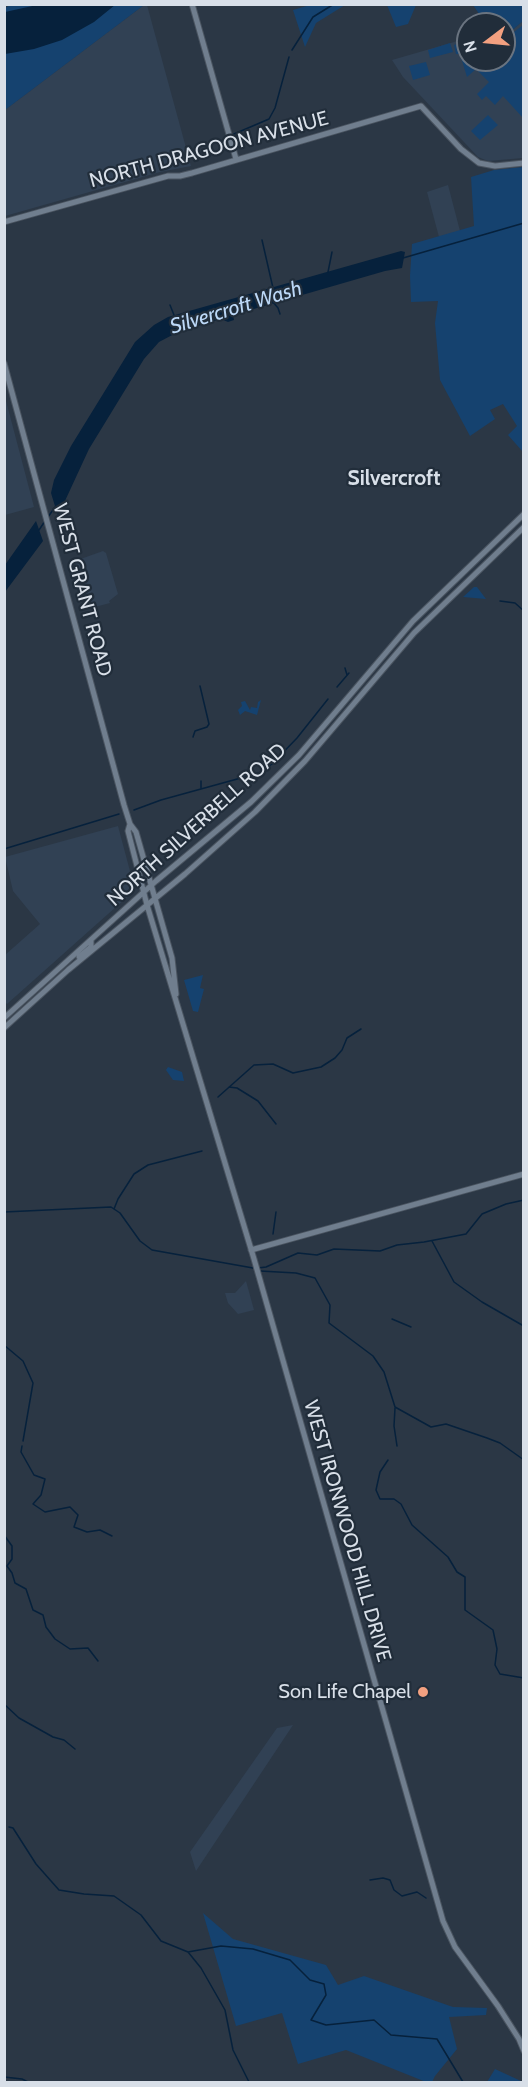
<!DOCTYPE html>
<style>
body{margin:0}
#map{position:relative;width:528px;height:2087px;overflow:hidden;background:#2b3745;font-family:Cabin,sans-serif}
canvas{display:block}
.frame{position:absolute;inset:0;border:6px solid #d8dfe8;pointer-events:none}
.north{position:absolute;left:456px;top:12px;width:60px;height:60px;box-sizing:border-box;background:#212d3a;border:2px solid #6a7480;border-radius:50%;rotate:254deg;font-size:16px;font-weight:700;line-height:24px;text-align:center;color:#d8dfe8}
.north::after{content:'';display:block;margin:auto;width:21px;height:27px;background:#f2a080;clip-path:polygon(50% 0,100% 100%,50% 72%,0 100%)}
</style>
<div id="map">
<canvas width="528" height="2087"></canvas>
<div class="frame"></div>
<div class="north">N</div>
</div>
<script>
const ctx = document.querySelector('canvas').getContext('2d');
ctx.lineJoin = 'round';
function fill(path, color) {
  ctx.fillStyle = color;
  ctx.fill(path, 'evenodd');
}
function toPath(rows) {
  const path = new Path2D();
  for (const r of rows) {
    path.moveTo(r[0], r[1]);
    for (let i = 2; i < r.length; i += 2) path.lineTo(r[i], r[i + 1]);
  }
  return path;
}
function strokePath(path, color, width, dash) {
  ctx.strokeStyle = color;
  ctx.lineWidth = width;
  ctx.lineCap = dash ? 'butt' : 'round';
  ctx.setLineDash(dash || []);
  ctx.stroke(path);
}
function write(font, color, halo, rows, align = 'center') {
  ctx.font = font + ' Cabin,sans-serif';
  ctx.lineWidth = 4.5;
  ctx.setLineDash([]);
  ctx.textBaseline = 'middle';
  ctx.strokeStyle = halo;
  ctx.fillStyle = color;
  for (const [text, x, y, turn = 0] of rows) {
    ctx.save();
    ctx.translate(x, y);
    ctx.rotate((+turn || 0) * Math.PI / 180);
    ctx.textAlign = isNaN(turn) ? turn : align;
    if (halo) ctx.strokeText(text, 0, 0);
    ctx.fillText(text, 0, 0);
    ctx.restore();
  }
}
fill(toPath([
 [144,5,147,5,191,166,160,172,5,216,5,110],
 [523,21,523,158,488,161,478,157,403,77,392,60,468,38,468,60,504,60,504,37],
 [448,185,460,231,439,237,427,192],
 [5,397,34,507,5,515,4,515],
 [103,551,106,553,118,594,109,601,110,603,87,609,75,561],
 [118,826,135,890,7,1004,4,1001,5,955,40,924,13,891,5,857],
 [246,1281,254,1310,238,1314,228,1303,225,1293,235,1293],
 [293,1725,196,1871,190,1852,277,1728]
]), '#314154');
fill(toPath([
 [12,4,144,5,5,110,5,8],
 [310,5,345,5,316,23,305,47,293,10],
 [387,5,416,5,408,24,396,27],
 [473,5,523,5,523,21,504,37,504,24,486,24],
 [523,25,523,118,503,96,495,105,486,96,482,100,477,94,489,82,476,69,467,77,460,54,456,54,454,45,468,40,468,60,504,60,504,40],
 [450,43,453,52,430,58,428,50],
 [426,62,430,75,413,80,409,66],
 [488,115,498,125,480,140,471,131],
 [523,167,524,167,523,452,508,435,517,426,503,404,490,410,495,419,470,436,440,380,435,323,438,301,411,302,410,276,412,244,474,226,471,177,494,170],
 [474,587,477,587,486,599,463,597],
 [261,700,257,715,245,711,240,715,238,710,242,706,241,702,245,701,250,710,251,707,257,708,258,702],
 [203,975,200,988,204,989,198,1012,193,1011,184,980],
 [168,1067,182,1072,184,1081,173,1080,166,1070],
 [203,1913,233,1939,326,1965,338,1985,364,1976,453,2007,487,2008,486,2015,449,2017,457,2049,435,2076,432,2082,426,2082,346,2050,298,2064,282,2013,236,2026],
 [495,2069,521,2081,521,2082,487,2082]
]), '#15426f');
fill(toPath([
 [37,5,37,4,115,5,94,22,62,40,34,49,5,54,5,12],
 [401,251,405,252,402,268,385,271,233,315,234,320,228,322,221,319,178,332,159,342,144,359,89,449,58,516,51,493,54,480,71,446,135,342,154,325,168,317],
 [36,521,43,541,5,592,5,565]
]), '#06213c');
strokePath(toPath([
 [292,50,313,17,334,4],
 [234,134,269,119,275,108,289,57],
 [262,240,273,288],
 [403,258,524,223],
 [328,272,332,252],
 [273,302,278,308,280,314],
 [170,305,174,315],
 [48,517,55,507],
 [39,530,45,521],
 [500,601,515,603,524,611],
 [345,668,347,675],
 [337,687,349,673],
 [193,737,195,731,207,727,209,724,200,686],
 [201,781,201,788],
 [134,810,161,800,259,773,272,764,297,738,328,699],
 [4,849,119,814],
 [229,1087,237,1088,258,1101,276,1124],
 [218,1097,254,1065,273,1064,293,1073,321,1067,335,1058,342,1050,347,1038,361,1029],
 [114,1209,118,1199,134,1174,148,1165,202,1151],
 [4,1212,111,1207,120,1213,140,1241,152,1250,253,1268],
 [273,1234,276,1212],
 [432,1241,454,1282,482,1302,522,1325],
 [258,1268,266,1267,298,1253,317,1255,334,1249,380,1251,397,1245,424,1242,466,1234,482,1214,506,1204,524,1200],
 [260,1271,296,1273,315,1278,330,1305,329,1323,373,1356,384,1372,395,1407,431,1427,446,1424,487,1438,500,1443,524,1460],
 [392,1319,411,1327],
 [4,1345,23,1361,33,1383,23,1441],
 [395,1408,394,1426,397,1446],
 [22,1446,21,1452,34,1475,45,1479,41,1495,33,1504,45,1512,70,1507,78,1515,74,1527,87,1532,100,1530,112,1536],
 [388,1460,380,1472,376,1490,380,1499,394,1499,401,1504,412,1525,448,1557,457,1572,465,1577,465,1610,493,1630,497,1649,495,1665,500,1674,524,1678],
 [4,1535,12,1546,12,1559,7,1566,12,1573,15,1583,26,1589,33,1610,43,1615,46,1627,55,1639,70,1649,88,1648,98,1661],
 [4,1704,19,1718,53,1737,64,1740,75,1749],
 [9,1827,13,1828,36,1864,59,1890,84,1894,114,1896,141,1915,161,1941,188,1952,221,1946,253,1949,290,1960,310,1980,324,1984,326,1995,311,2020,326,2025,374,2020,391,2035,437,2039,463,2082],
 [370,1880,383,1878,390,1880,394,1890,402,1896,417,1892,426,1898],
 [188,1952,201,1968,225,2010,233,2050,249,2082],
 [4,2077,22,2079,28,2082]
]), '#06213c', 1.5);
const secondary = toPath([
 [192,4,236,159],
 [4,222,168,176,180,176,192,173,421,106,461,149,479,163,495,166,524,163],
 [4,363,124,805,130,824,136,832,172,958,176,994],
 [130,824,128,831,147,905,254,1259,443,1921,455,1947,498,2006,519,2039,524,2051],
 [79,957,91,947,91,940],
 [4,1018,156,881,251,802,299,755,413,621,524,514],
 [4,1028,68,970,185,874,255,812,305,761,414,633,524,527],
 [251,1250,524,1174]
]);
strokePath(secondary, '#4a5460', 7);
strokePath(secondary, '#707e8e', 5);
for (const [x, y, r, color] of [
 [423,1692,6,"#f2a080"]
]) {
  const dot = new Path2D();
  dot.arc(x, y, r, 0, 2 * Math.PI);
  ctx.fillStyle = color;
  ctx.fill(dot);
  strokePath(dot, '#212d3a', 2);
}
write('20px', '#d8dfe8', '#212d3a', [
 ["NORTH DRAGOON AVENUE",209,150,-15],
 ["WEST GRANT ROAD",82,590,75],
 ["NORTH SILVERBELL ROAD",197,825,-42],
 ["WEST IRONWOOD HILL DRIVE",347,1531,74]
]);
write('20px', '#d8dfe8', '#212d3a', [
 ["Son Life Chapel",411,1692]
], 'right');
write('italic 21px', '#bcd8f7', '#212d3a', [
 ["Silvercroft Wash",236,308,-17]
]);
write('bold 21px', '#d8dfe8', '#212d3a', [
 ["Silvercroft",394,479]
]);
</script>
